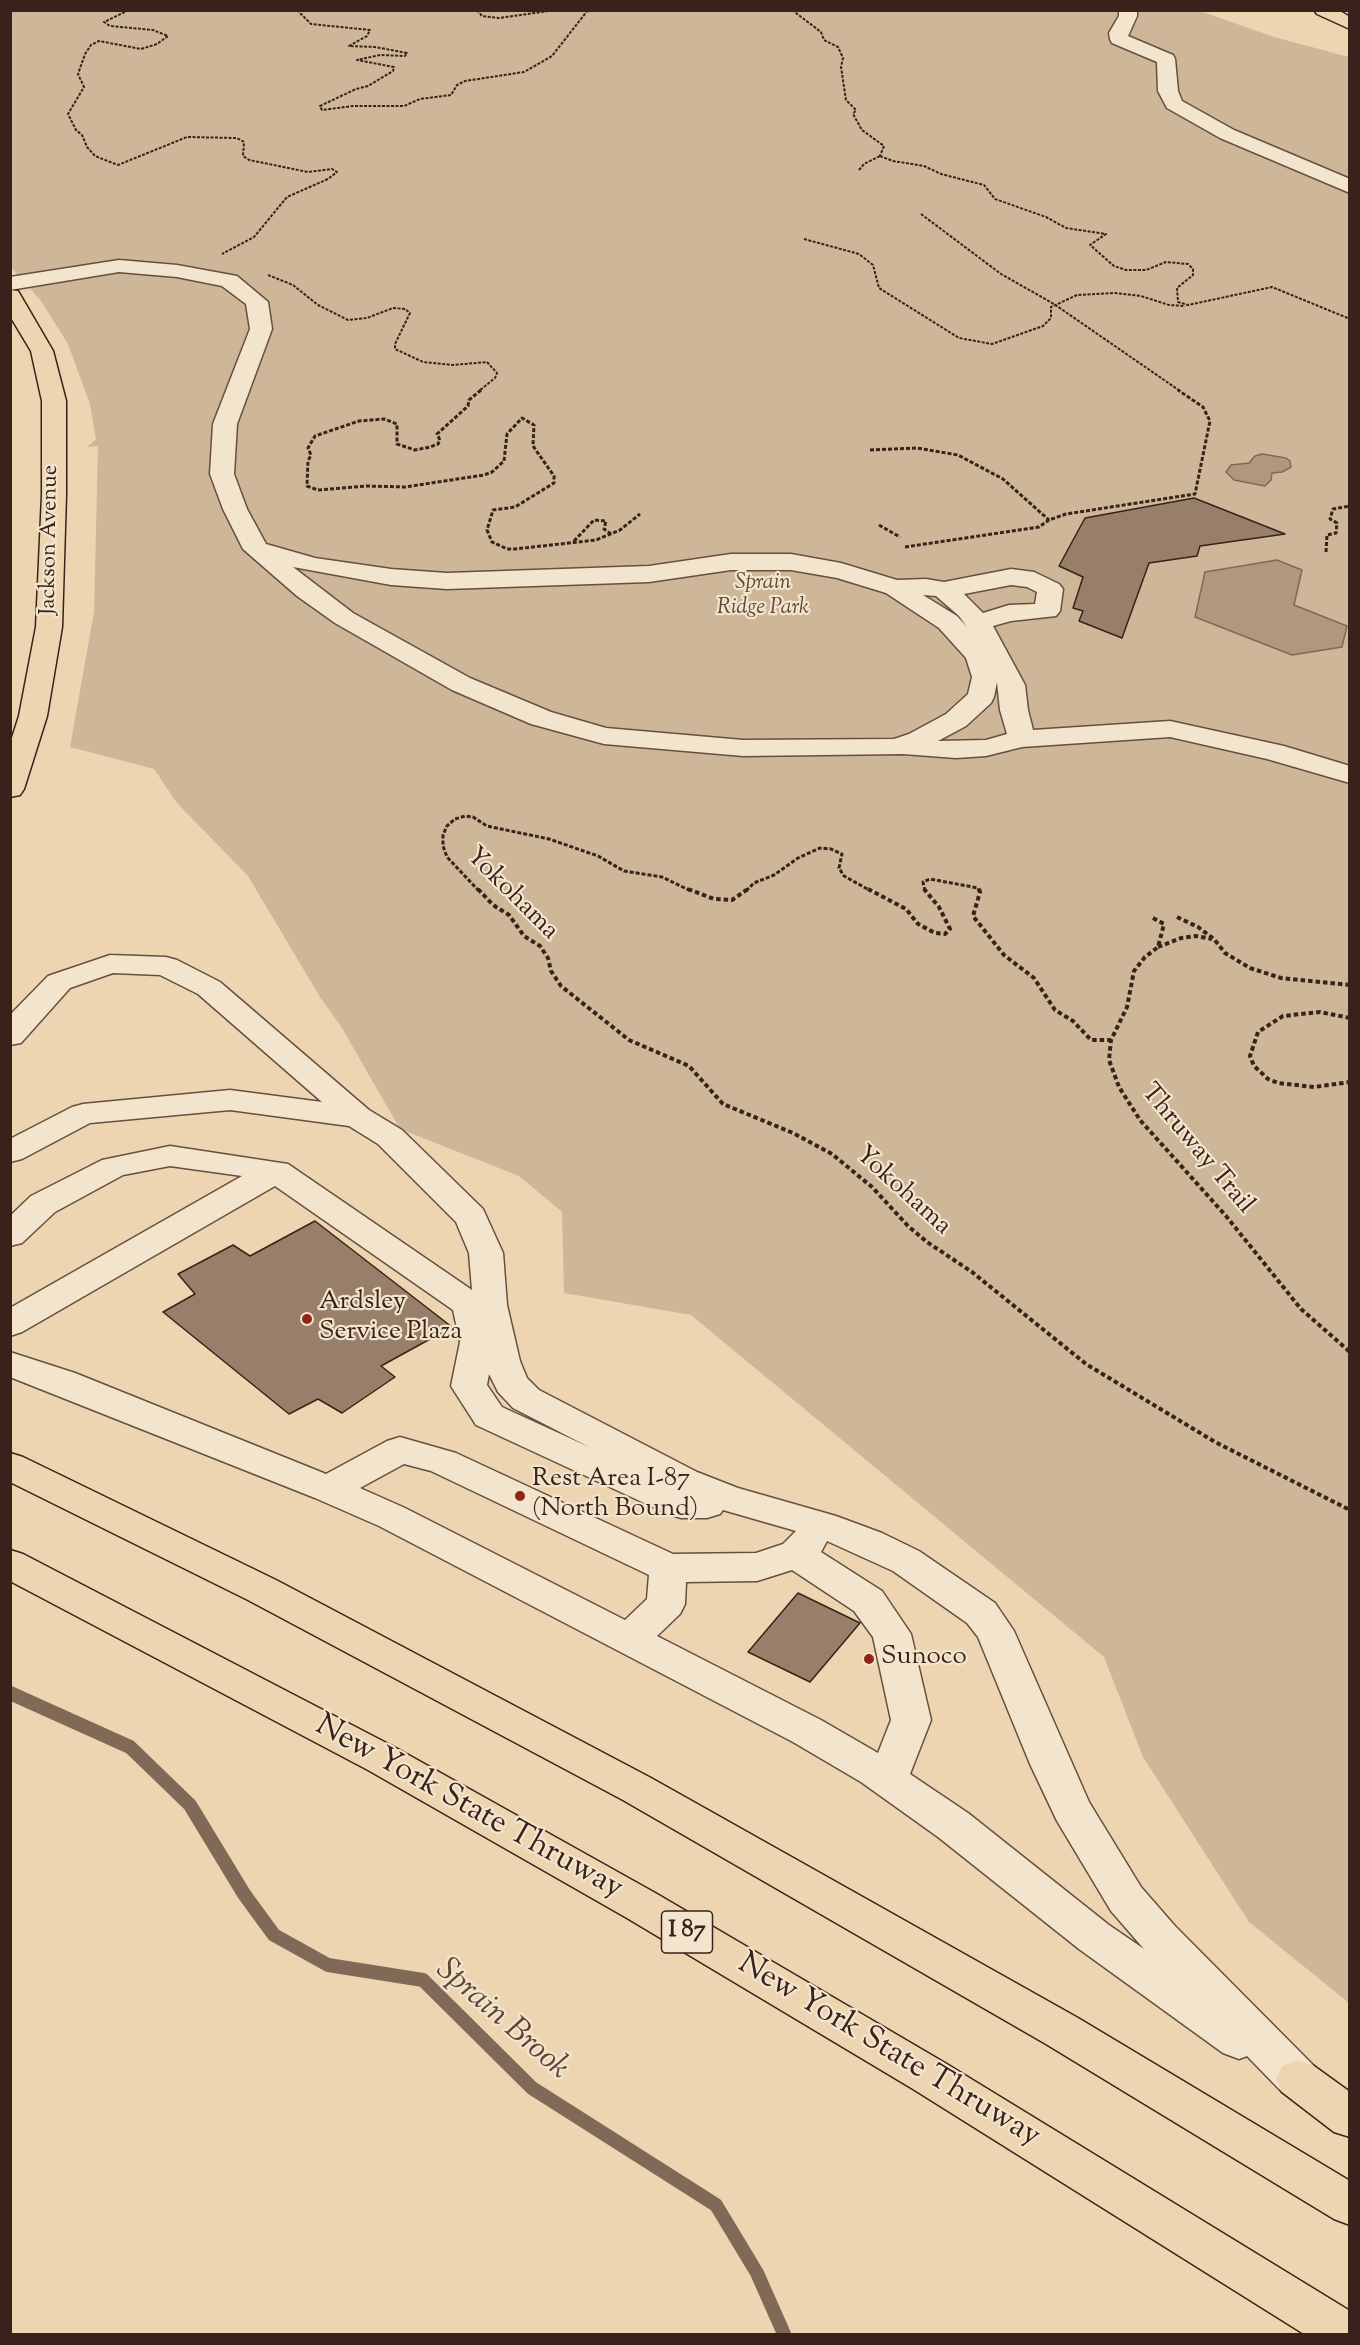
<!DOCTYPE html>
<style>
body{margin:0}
#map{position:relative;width:1360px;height:2345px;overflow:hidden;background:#edd5b2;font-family:"Sorts Mill Goudy",serif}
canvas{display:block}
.frame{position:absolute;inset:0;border:12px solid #392219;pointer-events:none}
</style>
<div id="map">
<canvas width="1360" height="2345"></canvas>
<div class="frame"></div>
</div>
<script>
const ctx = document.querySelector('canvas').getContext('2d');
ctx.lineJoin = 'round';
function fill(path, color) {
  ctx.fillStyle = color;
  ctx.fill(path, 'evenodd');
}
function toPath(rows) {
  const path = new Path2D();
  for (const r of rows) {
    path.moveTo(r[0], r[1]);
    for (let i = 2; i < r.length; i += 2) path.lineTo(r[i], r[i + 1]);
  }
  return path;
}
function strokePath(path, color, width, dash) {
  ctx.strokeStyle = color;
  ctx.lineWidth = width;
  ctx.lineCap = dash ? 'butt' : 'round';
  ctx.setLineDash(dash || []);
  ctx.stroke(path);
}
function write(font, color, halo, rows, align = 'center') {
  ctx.font = font + ' "Sorts Mill Goudy",serif';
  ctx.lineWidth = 4.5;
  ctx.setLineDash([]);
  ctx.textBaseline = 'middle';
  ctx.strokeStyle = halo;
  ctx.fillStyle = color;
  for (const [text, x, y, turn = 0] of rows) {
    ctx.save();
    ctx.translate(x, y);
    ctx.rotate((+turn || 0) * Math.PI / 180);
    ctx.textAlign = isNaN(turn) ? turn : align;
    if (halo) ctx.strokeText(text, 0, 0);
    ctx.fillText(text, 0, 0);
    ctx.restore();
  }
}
fill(toPath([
 [1197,10,1274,37,1349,57,1349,2003,1249,1922,1143,1757,1104,1657,691,1315,564,1293,562,1212,519,1176,400,1129,342,1028,320,997,248,876,177,803,154,769,70,747,94,612,98,446,87,447,96,439,90,404,68,344,41,301,11,267,11,11]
]), '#ceb798');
const water = toPath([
 [1262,454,1286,458,1290,461,1291,467,1282,472,1272,473,1271,480,1265,486,1234,480,1226,472,1231,465,1249,463,1255,456,1262,454],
 [1277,560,1302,570,1294,605,1347,626,1342,647,1292,655,1195,617,1205,572,1277,560]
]);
fill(water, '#b0987e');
strokePath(water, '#806956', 1.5);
strokePath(toPath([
 [10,1693,130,1747,190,1805,244,1894,274,1935,328,1965,423,1980,532,2088,716,2205,757,2273,784,2334]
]), '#806956', 14);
const building = toPath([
 [1194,498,1285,534,1200,546,1197,556,1149,563,1122,638,1079,621,1083,611,1073,608,1083,577,1059,566,1085,518,1194,498],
 [315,1221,452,1327,381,1366,395,1377,342,1413,318,1399,289,1414,163,1312,195,1294,178,1274,233,1245,250,1256,315,1221],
 [798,1593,860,1623,810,1682,748,1652,798,1593]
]);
fill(building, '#977f69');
strokePath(building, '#392219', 1.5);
const minor = toPath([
 [1119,10,1137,10,1137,16,1128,36,1173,55,1175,59,1178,91,1182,101,1234,130,1350,179,1350,193,1220,138,1167,108,1158,91,1157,62,1112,43,1110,39,1109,33,1119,16,1119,10],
 [119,260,177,265,237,276,268,302,272,329,237,424,234,474,247,509,266,544,315,558,391,569,447,573,649,566,731,554,791,554,841,563,897,580,926,579,944,582,1011,569,1034,572,1059,584,1063,589,1060,611,1056,616,1011,621,993,626,1025,685,1028,710,1033,730,1170,721,1284,746,1350,766,1350,783,1267,759,1170,737,1022,747,986,756,956,758,903,754,743,756,604,744,531,724,452,690,335,623,297,596,243,549,223,509,210,474,213,424,250,329,246,304,222,286,177,277,119,272,10,290,10,277,119,260],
 [293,567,391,585,447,589,649,582,731,570,791,570,837,578,886,593,939,628,966,658,972,677,968,694,946,714,909,734,894,739,743,740,606,728,551,712,470,678,353,613,293,567],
 [1011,585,1027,587,1037,592,1035,604,1009,605,983,613,964,594,1011,585],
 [923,595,936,596,959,616,967,627,957,616,923,595],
 [997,682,1000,710,1007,734,986,740,938,741,966,726,991,703,994,697,997,682],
 [110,955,166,957,177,960,220,982,369,1110,402,1130,483,1209,503,1253,507,1305,520,1361,527,1378,539,1390,697,1472,738,1488,836,1516,882,1533,919,1551,995,1603,1014,1631,1089,1802,1141,1887,1175,1926,1314,2066,1320,2079,1314,2092,1298,2098,1282,2092,1247,2056,1239,2059,1223,2053,1079,1949,938,1837,861,1782,793,1742,379,1526,315,1498,10,1377,10,1352,75,1373,326,1474,387,1441,400,1437,456,1453,673,1554,756,1553,783,1544,796,1531,723,1510,720,1514,707,1518,681,1518,668,1514,476,1425,451,1386,460,1342,453,1310,275,1186,22,1332,10,1336,10,1308,242,1176,170,1166,123,1175,55,1212,22,1243,10,1246,10,1216,31,1196,102,1160,170,1146,288,1164,472,1290,469,1253,456,1222,378,1144,349,1126,230,1110,90,1123,22,1159,10,1162,10,1139,72,1107,83,1104,230,1090,322,1102,198,994,160,975,113,973,70,988,21,1043,10,1045,10,1015,48,976,110,955],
 [489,1374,498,1392,513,1408,589,1447,502,1407,487,1385,489,1374],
 [404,1464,431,1471,649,1575,647,1599,625,1620,405,1508,360,1488,404,1464],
 [827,1541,893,1571,967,1623,978,1637,1030,1764,1057,1821,1111,1911,1144,1949,1109,1925,968,1813,910,1774,931,1720,911,1634,882,1591,821,1552,827,1541],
 [792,1570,854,1611,873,1637,891,1720,878,1753,821,1720,657,1636,680,1614,685,1604,686,1582,757,1581,792,1570]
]);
const major = toPath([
 [10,290,18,291,53,351,66,401,66,495,62,627,47,716,24,789,20,795,10,797,10,744,19,716,36,627,42,495,42,401,31,351,10,316,10,290]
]);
const highway = toPath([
 [1314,10,1338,10,1350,17,1350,29,1317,14,1314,10],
 [10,1453,23,1457,276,1580,651,1778,1078,2018,1350,2181,1350,2225,1334,2219,1046,2044,623,1800,248,1600,10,1482,10,1453],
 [10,1550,23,1554,396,1748,657,1894,945,2063,1350,2311,1350,2334,1304,2334,913,2089,627,1918,368,1770,10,1581,10,1550],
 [1298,2060,1314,2066,1350,2092,1350,2137,1334,2132,1282,2092,1276,2079,1282,2066,1298,2060]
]);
strokePath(minor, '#664f3f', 3);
strokePath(major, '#392219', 3);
strokePath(highway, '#392219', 3);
strokePath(toPath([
 [129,10,104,22,110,26,153,30,168,36,157,44,141,49,99,41,91,45,85,54,78,74,84,87,68,114,76,130,82,135,87,147,95,156,118,165,187,137,237,138,244,142,243,156,249,160,308,172,332,169,337,172,328,179,287,197,254,237,222,254],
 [297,10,311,24,370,30,367,36,349,46,375,47,407,53,405,56,380,55,357,60,394,67,393,71,368,86,356,89,320,106,322,110,353,106,404,106,420,99,451,95,457,85,465,81,524,72,552,56,588,10],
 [477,10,482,16,499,18,556,10],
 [792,10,821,32,824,40,838,47,843,58,841,67,846,100,856,110,853,114,862,130,884,146,880,156],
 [880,156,893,161,924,166,941,174,984,185,995,199,1046,217,1066,228,1106,234,1090,245,1114,266,1126,270,1146,270,1166,262,1188,264,1193,269,1193,275,1177,288,1178,302,1188,305,1272,287,1350,319],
 [859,170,864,164,880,156],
 [921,214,1001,274,1054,304,1180,391],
 [804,239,859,254,873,265,879,288,959,338,992,344,1043,326,1051,318,1051,307,1077,295,1115,293,1141,296,1169,305,1185,306],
 [268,275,293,285,318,305,348,320,367,318,393,308,405,309,410,313,395,344,395,349,423,362,453,365,487,362,497,373,495,378,479,391]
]), '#392219', 2, [3, 1.5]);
strokePath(toPath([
 [481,390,469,400,468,406,437,434,440,440,438,444,430,447,415,450,397,444,397,424,384,419,359,421,315,436,308,448,311,455,308,461,307,486,318,490,367,486,405,487,484,475,492,472,504,461,507,434,522,418,534,425,533,446,554,476,554,483,515,507,493,510,487,530,492,542,507,549,515,549,596,540,620,530,640,514],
 [870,450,917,448,958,455,1003,479,1049,520],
 [879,525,900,537],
 [574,541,594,520,606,521,604,529,611,534],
 [905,547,1039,527,1049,520,1066,514,1195,494,1210,421,1203,407,1178,390],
 [1326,552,1327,535,1336,533,1337,523,1330,519,1333,509,1350,506],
 [479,891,447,857,443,846,443,835,447,826,455,819,465,816,473,817,487,826,549,839,598,856,624,871,662,877,691,891],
 [746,891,754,883,774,875,798,858,820,848,831,849,842,854,839,868,844,876,871,891],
 [925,891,923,882,930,879,978,888,979,891]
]), '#392219', 3, [4, 2]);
strokePath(toPath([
 [478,889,493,905,509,915,524,936,540,946,548,958,551,971,561,986,629,1040,689,1066,723,1104,793,1133,832,1154,872,1187,908,1226,927,1242,972,1272,1086,1364,1215,1442,1350,1510],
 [688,889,714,899,732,900,748,889],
 [868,889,906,909,918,924,935,933,945,934,950,929,939,907,924,889],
 [979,889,980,892,973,916,1004,955,1034,978,1055,1010,1073,1021,1091,1040,1111,1040],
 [1177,917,1198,927,1214,939,1225,953,1250,968,1281,978,1350,985],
 [1153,918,1164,924,1158,947,1145,957,1134,971,1127,1007,1111,1040,1109,1060,1119,1087,1140,1120,1226,1216,1301,1309,1350,1352],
 [1158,947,1181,938,1196,936,1212,939],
 [1350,1018,1320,1012,1283,1016,1258,1032,1250,1056,1254,1066,1268,1079,1278,1083,1314,1087,1350,1082]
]), '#392219', 4, [4.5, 3]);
fill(minor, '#f3e4cd');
fill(major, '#edd5b2');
fill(highway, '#edd5b2');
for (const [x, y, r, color] of [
 [307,1319,6,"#8f2418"],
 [520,1496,6,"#8f2418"],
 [869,1659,6,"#8f2418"]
]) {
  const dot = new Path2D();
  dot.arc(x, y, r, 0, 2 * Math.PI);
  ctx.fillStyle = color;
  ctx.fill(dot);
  strokePath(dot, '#f3e4cd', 2);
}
write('22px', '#392219', '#f3e4cd', [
 ["Jackson Avenue",51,540,-89]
]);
write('italic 22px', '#5e4739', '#f3e4cd', [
 ["Sprain",763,584],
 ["Ridge Park",763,609]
]);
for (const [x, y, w] of [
 [687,1932,51]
]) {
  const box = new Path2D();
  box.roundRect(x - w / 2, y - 21, w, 42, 4.5);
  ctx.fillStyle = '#f3e4cd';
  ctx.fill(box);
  strokePath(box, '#392219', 1.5);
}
write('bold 24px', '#392219', null, [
 ["I 87",687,1932]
]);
write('26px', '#392219', '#f3e4cd', [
 ["Yokohama",511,895,45],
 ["Thruway Trail",1196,1150,50],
 ["Yokohama",902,1192,42]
]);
write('26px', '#392219', '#f3e4cd', [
 ["Ardsley",319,1304],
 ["Service Plaza",319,1334],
 ["Rest Area I-87",532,1481],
 ["(North Bound)",532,1511],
 ["Sunoco",881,1659]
], 'left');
write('32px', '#392219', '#f3e4cd', [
 ["New York State Thruway",468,1809,29],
 ["New York State Thruway",888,2052,31]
]);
write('italic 33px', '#5d4537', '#f3e4cd', [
 ["Sprain Brook",501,2021,41]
]);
</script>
